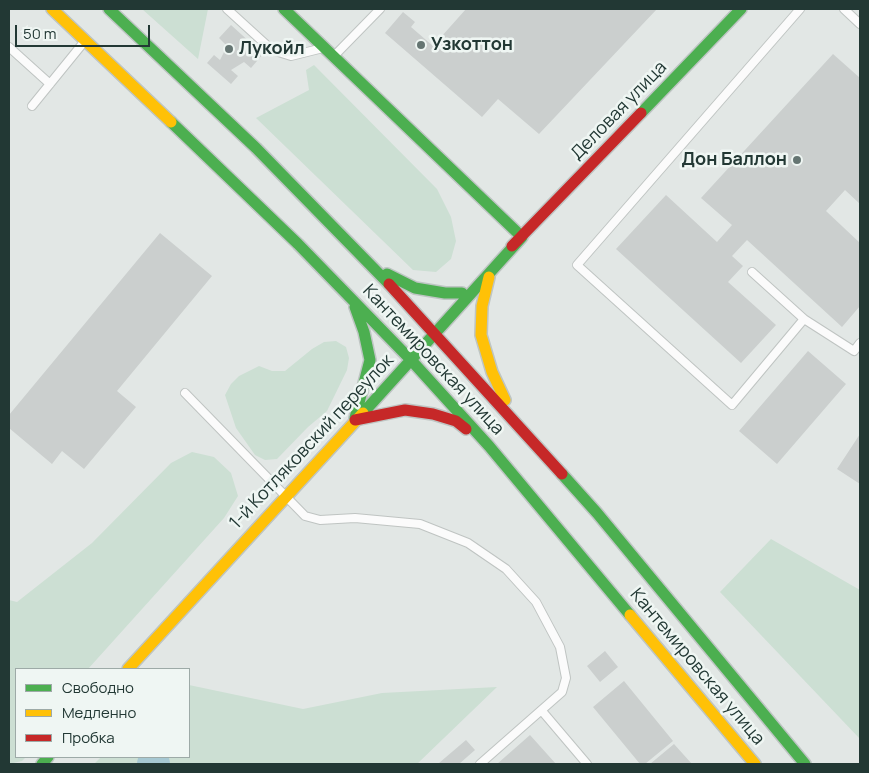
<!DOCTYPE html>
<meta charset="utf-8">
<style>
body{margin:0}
#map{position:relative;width:869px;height:773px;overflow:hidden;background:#e2e7e5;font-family:Manrope,sans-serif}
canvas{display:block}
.frame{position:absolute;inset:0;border:10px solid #223834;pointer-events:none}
.legend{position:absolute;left:15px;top:668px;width:175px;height:90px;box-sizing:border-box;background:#eff6f3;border:1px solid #9daaa7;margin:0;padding:6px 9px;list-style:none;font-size:15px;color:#223834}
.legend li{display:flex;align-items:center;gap:10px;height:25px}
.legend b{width:25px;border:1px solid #9daaa7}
.scale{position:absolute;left:15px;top:25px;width:135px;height:22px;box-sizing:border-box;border:2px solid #223834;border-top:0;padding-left:6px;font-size:15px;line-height:18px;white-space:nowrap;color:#223834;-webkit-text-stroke:4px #eff6f3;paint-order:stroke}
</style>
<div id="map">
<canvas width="869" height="773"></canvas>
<div class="frame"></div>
<ul class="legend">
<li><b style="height:6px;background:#4caf50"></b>Свободно</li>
<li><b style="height:6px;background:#ffc107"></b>Медленно</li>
<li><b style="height:6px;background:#c62828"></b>Пробка</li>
</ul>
<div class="scale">50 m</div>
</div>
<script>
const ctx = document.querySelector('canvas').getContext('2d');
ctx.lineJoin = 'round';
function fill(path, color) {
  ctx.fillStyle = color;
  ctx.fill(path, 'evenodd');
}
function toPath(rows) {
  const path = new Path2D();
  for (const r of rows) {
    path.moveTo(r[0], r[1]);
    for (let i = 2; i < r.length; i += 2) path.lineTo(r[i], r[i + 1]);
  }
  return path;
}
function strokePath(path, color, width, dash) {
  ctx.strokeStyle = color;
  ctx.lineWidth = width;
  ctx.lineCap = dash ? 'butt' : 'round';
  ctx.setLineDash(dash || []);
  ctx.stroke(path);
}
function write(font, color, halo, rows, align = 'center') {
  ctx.font = font + ' Manrope,sans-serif';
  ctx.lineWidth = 5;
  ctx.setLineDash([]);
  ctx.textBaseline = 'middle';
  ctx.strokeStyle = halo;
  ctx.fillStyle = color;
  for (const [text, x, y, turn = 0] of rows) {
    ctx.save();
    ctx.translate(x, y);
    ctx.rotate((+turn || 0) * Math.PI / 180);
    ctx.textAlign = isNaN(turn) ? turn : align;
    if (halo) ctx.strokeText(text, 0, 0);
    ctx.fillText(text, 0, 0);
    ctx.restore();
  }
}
fill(toPath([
 [142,9,208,9,198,59],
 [314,65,437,189,451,217,456,241,451,259,436,272,413,270,256,118,309,90,306,70],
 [336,341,346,347,349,358,347,370,327,411,308,427,277,459,265,460,255,455,236,428,225,395,231,384,239,376,259,366,272,371,285,371,312,349,324,342],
 [192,452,214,457,231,473,238,496,224,518,88,669,16,669,16,757,26,757,22,761,9,764,9,600,17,602,92,543,171,463],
 [771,539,860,590,860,739,720,592],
 [189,685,303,709,382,693,497,687,417,764,94,764,101,757,189,757]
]), '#ccdfd3');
strokePath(toPath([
 [153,764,154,764]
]), '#a6c8d2', 32);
fill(toPath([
 [466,9,657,9,539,134,498,99,482,117,385,33,403,12,415,22,411,27,433,46],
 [231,25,263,54,251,68,244,62,231,70,238,76,231,84,207,63,214,55,220,60,227,46,219,38],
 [833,54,860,78,860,204,845,190,826,211,860,243,860,306,842,327,747,240,732,256,743,266,728,282,776,325,741,363,616,249,666,195,717,242,732,225,701,198],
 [160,233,212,276,117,391,136,407,84,469,62,451,52,464,9,428,9,415],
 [808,351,846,384,777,464,739,431],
 [860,434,860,484,837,469],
 [605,651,618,667,600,682,587,666],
 [624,681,673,741,645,764,640,764,593,707],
 [530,735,556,764,497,764],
 [466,740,475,750,459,764,440,764,439,763],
 [674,744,692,764,650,764]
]), '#cbcfce');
const lane = toPath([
 [227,9,272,50,291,56,319,49],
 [800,9,577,265,732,405,804,319,854,351,860,343],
 [844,9,860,24],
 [9,47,50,84],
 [336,54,380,9],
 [32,106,84,42],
 [752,272,804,319],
 [185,393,305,516,320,520,355,518,420,524,468,543,506,569,536,602,560,647,566,678,562,692,480,764],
 [542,711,587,764]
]);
const fast = toPath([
 [109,9,256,148,389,284],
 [284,9,522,237],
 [641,113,741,9],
 [171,122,298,244,411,360,489,446,630,615],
 [387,274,415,288,445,293,462,293],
 [355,307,364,332,370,360,355,418],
 [363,413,522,237],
 [562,474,597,513,805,764],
 [42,764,48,757]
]);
const slow = toPath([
 [52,9,171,122],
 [489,277,482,306,481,335,492,372,505,400],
 [630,615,755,764],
 [128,669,363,413]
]);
const jam = toPath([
 [512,246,641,113],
 [389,284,562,474],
 [355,420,405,410,433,414,456,421,466,429]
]);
strokePath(lane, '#bfc4c2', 10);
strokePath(fast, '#bec5c3', 14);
strokePath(slow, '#bec5c3', 14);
strokePath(jam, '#bec5c3', 14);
strokePath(lane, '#fbfbfb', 8);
strokePath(fast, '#4caf50', 11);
strokePath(slow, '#ffc107', 11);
strokePath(jam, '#c62828', 11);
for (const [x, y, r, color] of [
 [421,45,5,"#657572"],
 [229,49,5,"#657572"],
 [797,160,5,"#657572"]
]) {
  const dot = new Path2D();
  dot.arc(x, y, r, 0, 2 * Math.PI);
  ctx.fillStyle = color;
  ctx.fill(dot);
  strokePath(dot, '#eff6f3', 2);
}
write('bold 18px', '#223834', '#eff6f3', [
 ["Узкоттон",431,45],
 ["Лукойл",239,49],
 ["Дон Баллон",787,160,"right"]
], 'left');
write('18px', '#223834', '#eff6f3', [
 ["Деловая улица",619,111,-46],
 ["Кантемировская улица",433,360,47],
 ["1-й Котляковский переулок",312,442,-47],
 ["Кантемировская улица",697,667,50]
]);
</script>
